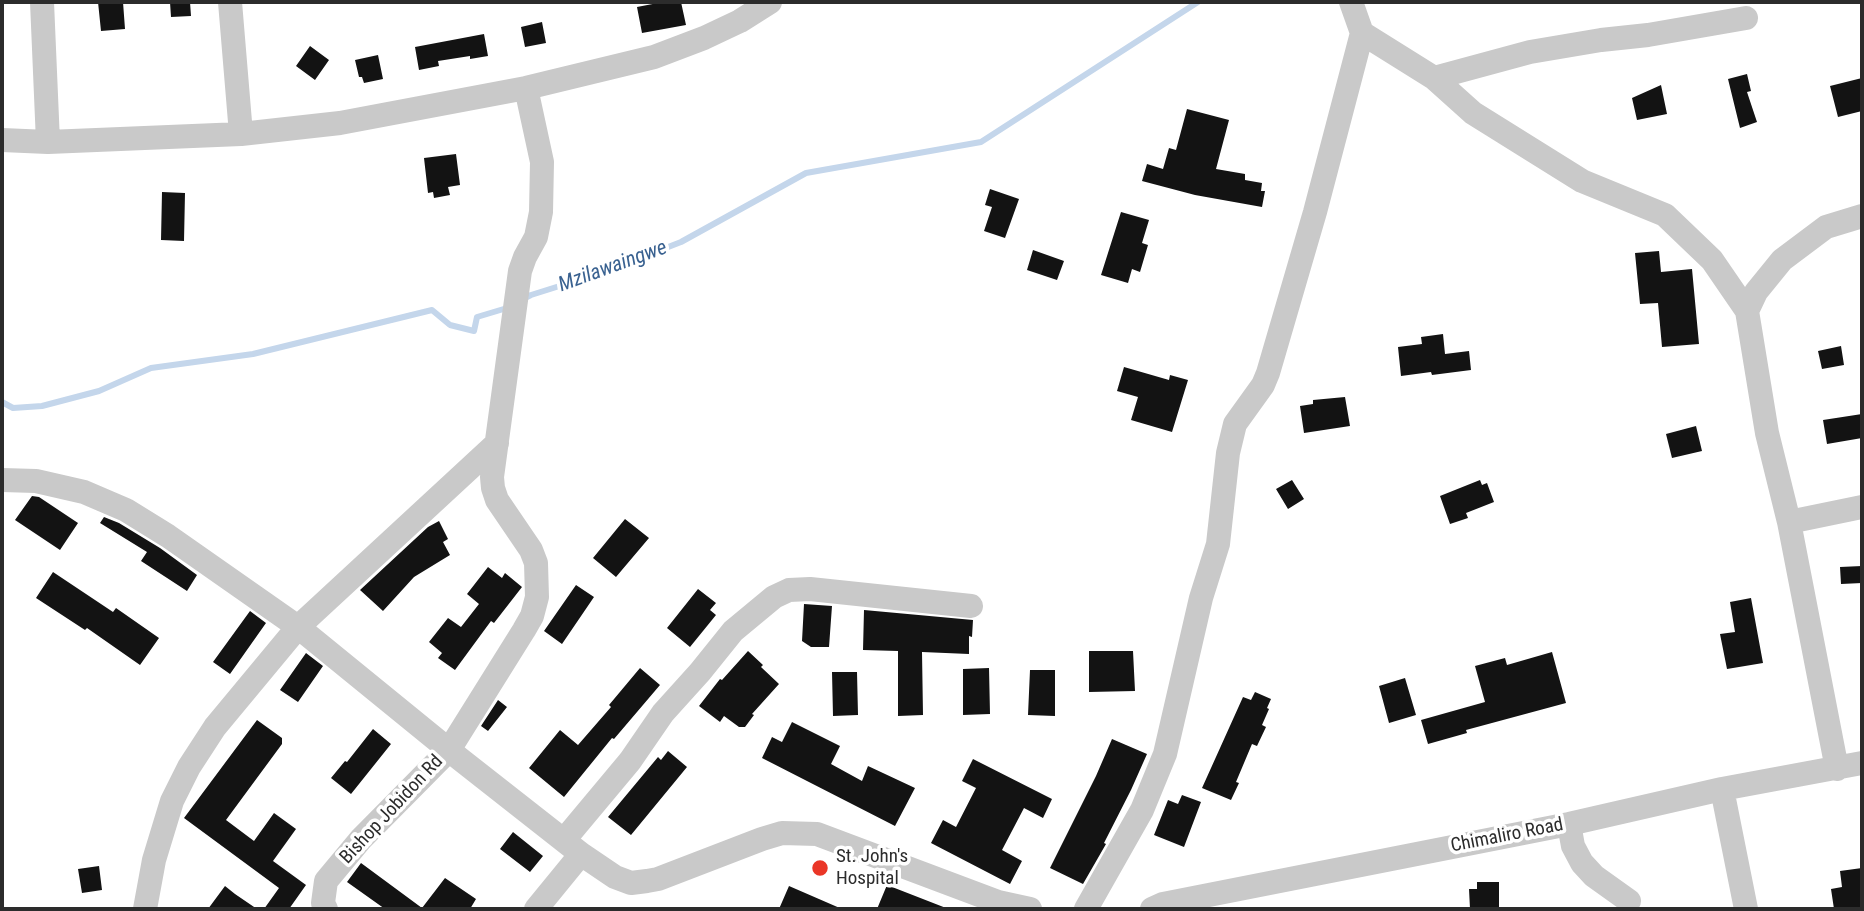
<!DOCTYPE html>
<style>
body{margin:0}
#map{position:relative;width:1864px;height:911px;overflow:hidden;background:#fff;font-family:"Roboto Condensed",sans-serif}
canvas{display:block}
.frame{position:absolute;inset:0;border:4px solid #2c2c2c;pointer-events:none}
</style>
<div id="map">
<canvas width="1864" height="911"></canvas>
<div class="frame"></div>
</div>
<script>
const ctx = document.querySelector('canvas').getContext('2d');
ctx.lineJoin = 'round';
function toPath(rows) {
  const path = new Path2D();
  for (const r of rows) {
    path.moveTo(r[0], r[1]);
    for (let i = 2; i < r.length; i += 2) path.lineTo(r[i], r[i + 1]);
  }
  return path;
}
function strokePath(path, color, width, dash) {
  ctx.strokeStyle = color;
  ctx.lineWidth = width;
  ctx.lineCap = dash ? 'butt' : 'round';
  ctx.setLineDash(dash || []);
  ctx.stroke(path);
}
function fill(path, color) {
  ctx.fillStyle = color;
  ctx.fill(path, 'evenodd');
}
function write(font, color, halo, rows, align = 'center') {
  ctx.font = font + ' "Roboto Condensed",sans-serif';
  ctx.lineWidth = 7;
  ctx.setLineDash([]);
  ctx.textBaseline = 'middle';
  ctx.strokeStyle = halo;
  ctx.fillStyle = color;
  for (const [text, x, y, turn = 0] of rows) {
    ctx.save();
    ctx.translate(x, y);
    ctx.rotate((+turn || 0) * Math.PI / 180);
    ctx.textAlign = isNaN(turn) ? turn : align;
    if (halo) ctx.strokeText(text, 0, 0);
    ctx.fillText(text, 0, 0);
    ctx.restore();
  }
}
strokePath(toPath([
 [523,299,531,295,604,272,681,242,806,173,981,142,1198,2],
 [2,402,13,408,42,406,99,391,151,368,253,354,432,310,450,325,474,331,477,317,507,308]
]), '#c4d6eb', 6);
fill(toPath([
 [98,2,123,2,125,29,101,31],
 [170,2,190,2,191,16,171,17],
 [663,2,681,2,686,25,642,33,637,7],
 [542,22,546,43,525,47,521,27],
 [484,34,488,56,470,59,470,56,438,61,439,66,419,70,415,47],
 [310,46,329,60,315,80,296,66],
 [378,55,383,79,364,83,362,77,359,77,355,60],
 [1747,74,1751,91,1747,92,1757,122,1740,128,1728,79],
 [1862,78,1862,111,1838,117,1830,86],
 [1661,85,1667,114,1637,120,1632,98],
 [1187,109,1229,120,1216,169,1245,174,1245,180,1262,183,1261,191,1265,191,1262,207,1195,195,1142,181,1147,164,1163,169,1169,148,1176,150],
 [456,154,460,185,448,187,450,195,434,198,433,192,428,193,424,158],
 [990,189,1019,199,1005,238,984,231,992,207,985,205],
 [162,192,185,193,184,241,161,240],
 [1121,212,1149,220,1142,243,1148,245,1140,272,1132,269,1128,283,1101,275],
 [1033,250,1064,261,1057,280,1027,270],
 [1659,251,1661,272,1692,269,1699,344,1662,347,1658,303,1640,304,1635,253],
 [1443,334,1445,354,1469,351,1471,370,1432,375,1431,372,1401,376,1398,347,1422,344,1421,337],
 [1841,346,1844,365,1822,369,1818,351],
 [1124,367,1169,380,1170,375,1188,380,1172,432,1131,420,1138,397,1117,391],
 [1345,397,1350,426,1304,433,1300,406,1313,404,1313,400],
 [1862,414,1862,438,1827,444,1823,420],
 [1696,426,1702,451,1672,458,1666,434],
 [1292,480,1304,499,1288,509,1276,489],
 [1480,480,1482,485,1487,483,1494,502,1466,513,1468,518,1450,524,1440,496],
 [32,496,39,497,78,523,60,550,15,520],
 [104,517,119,523,160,548,197,575,187,591,141,561,147,552,100,523],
 [625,519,649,538,616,577,593,558],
 [439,521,448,539,443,542,450,555,414,577,383,611,360,590,428,527],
 [1862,566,1862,583,1841,584,1840,567],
 [488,567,502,578,505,573,522,587,494,623,491,621,455,670,438,658,442,653,429,642,448,618,461,627,479,604,467,594],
 [53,572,113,612,116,608,159,638,140,665,87,628,85,630,36,598],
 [576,585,594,597,562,644,544,631],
 [698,589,716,603,710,610,716,615,690,647,667,628],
 [1751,598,1763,663,1727,669,1720,634,1735,632,1730,602],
 [804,604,832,606,829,647,811,647,802,641],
 [864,610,973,620,972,637,969,636,969,654,922,652,923,715,898,716,898,651,863,650],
 [250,611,266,623,230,674,213,662],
 [748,651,763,665,761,667,779,684,752,714,754,715,745,727,739,727,724,716,720,722,699,706,720,679,722,680],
 [1089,651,1133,651,1135,691,1089,692],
 [1552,652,1566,703,1466,730,1467,733,1428,744,1421,720,1485,702,1475,666,1505,658,1507,665],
 [306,653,323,666,298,702,280,690],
 [640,668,660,685,614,739,612,738,564,797,529,768,560,730,578,745,611,707,609,705],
 [989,668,990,714,963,715,963,669],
 [1030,670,1055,670,1055,716,1028,715],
 [832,672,857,672,858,715,833,716],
 [1405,678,1416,715,1389,723,1379,686],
 [1255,692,1271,699,1267,708,1269,709,1262,725,1266,727,1257,746,1252,744,1236,782,1239,783,1231,800,1202,788,1243,697,1251,700],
 [498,700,507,707,488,731,481,726],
 [257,720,282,738,282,744,226,820,254,841,274,813,296,829,273,861,306,885,289,909,264,909,279,888,184,818],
 [792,722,840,746,831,764,862,781,868,766,915,788,895,826,762,758,772,737,782,742],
 [373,729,391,744,351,794,331,778,345,761,347,762],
 [1112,739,1147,754,1131,790,1104,843,1106,844,1083,884,1050,868,1096,776],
 [668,751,687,767,631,835,608,817,658,757,661,760],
 [973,759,1052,799,1043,818,1024,808,1002,850,1022,861,1010,884,931,843,943,820,956,827,976,788,962,781],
 [1182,795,1201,802,1184,847,1154,835,1168,800,1178,804],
 [513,832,543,856,530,872,500,849],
 [361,863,422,908,445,878,476,899,470,909,385,909,347,882],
 [99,866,102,890,82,893,78,869],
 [1862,868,1862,909,1834,909,1831,889,1842,887,1840,871],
 [1477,882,1499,882,1499,909,1470,909,1469,889,1477,889],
 [887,885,946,908,946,909,877,909],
 [225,886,235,894,257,909,208,909],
 [789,886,842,909,779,909]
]), '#131313');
strokePath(toPath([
 [42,2,48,142],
 [1362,33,1434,78,1473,113,1582,181,1665,215,1712,260,1747,311],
 [1434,78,1530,52,1601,40,1648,35,1746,18],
 [241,134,340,123,526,88,654,57,704,38,740,21,770,2],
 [2,140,48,142,241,134,230,2],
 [2,480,36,481,84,492,126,510,168,536,298,627,460,759,581,854,615,877,631,883,647,881,658,879,762,839,782,833,817,834,998,902,1030,909],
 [1789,522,1862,507],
 [1837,769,1789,522,1767,433,1747,311,1756,292,1782,260,1826,227,1862,216],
 [1722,789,1746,909],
 [1569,824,1573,846,1582,863,1594,876,1629,901],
 [564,840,630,761,663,713,700,672,733,631,774,597,789,590,810,589,971,606],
 [145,909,154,860,172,801,189,767,215,727,298,627,497,443],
 [326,909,323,903,326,881,361,839,449,750,524,630,532,616,537,597,536,563,531,550,497,500,493,488,492,477,520,271,525,257,536,237,541,212,542,162,526,88],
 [536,909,581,854],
 [1086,909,1142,810,1165,754,1201,598,1218,544,1228,453,1235,424,1263,385,1268,373,1315,212,1362,33,1351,2],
 [1152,909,1163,904,1569,824,1722,789,1862,763]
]), '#c9c9c9', 24);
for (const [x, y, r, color] of [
 [820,868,9,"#ea3627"]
]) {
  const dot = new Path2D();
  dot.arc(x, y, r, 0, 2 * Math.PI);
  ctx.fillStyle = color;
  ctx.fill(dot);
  strokePath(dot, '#fff', 2.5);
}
write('19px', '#2c2c2c', '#fff', [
 ["Bishop Jobidon Rd",392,810,-47],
 ["Chimaliro Road",1507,836,-11]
]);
write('19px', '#2c2c2c', '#fff', [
 ["St. John's",836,857],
 ["Hospital",836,879]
], 'left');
write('italic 21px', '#396190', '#fff', [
 ["Mzilawaingwe",613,267,-20]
]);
</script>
